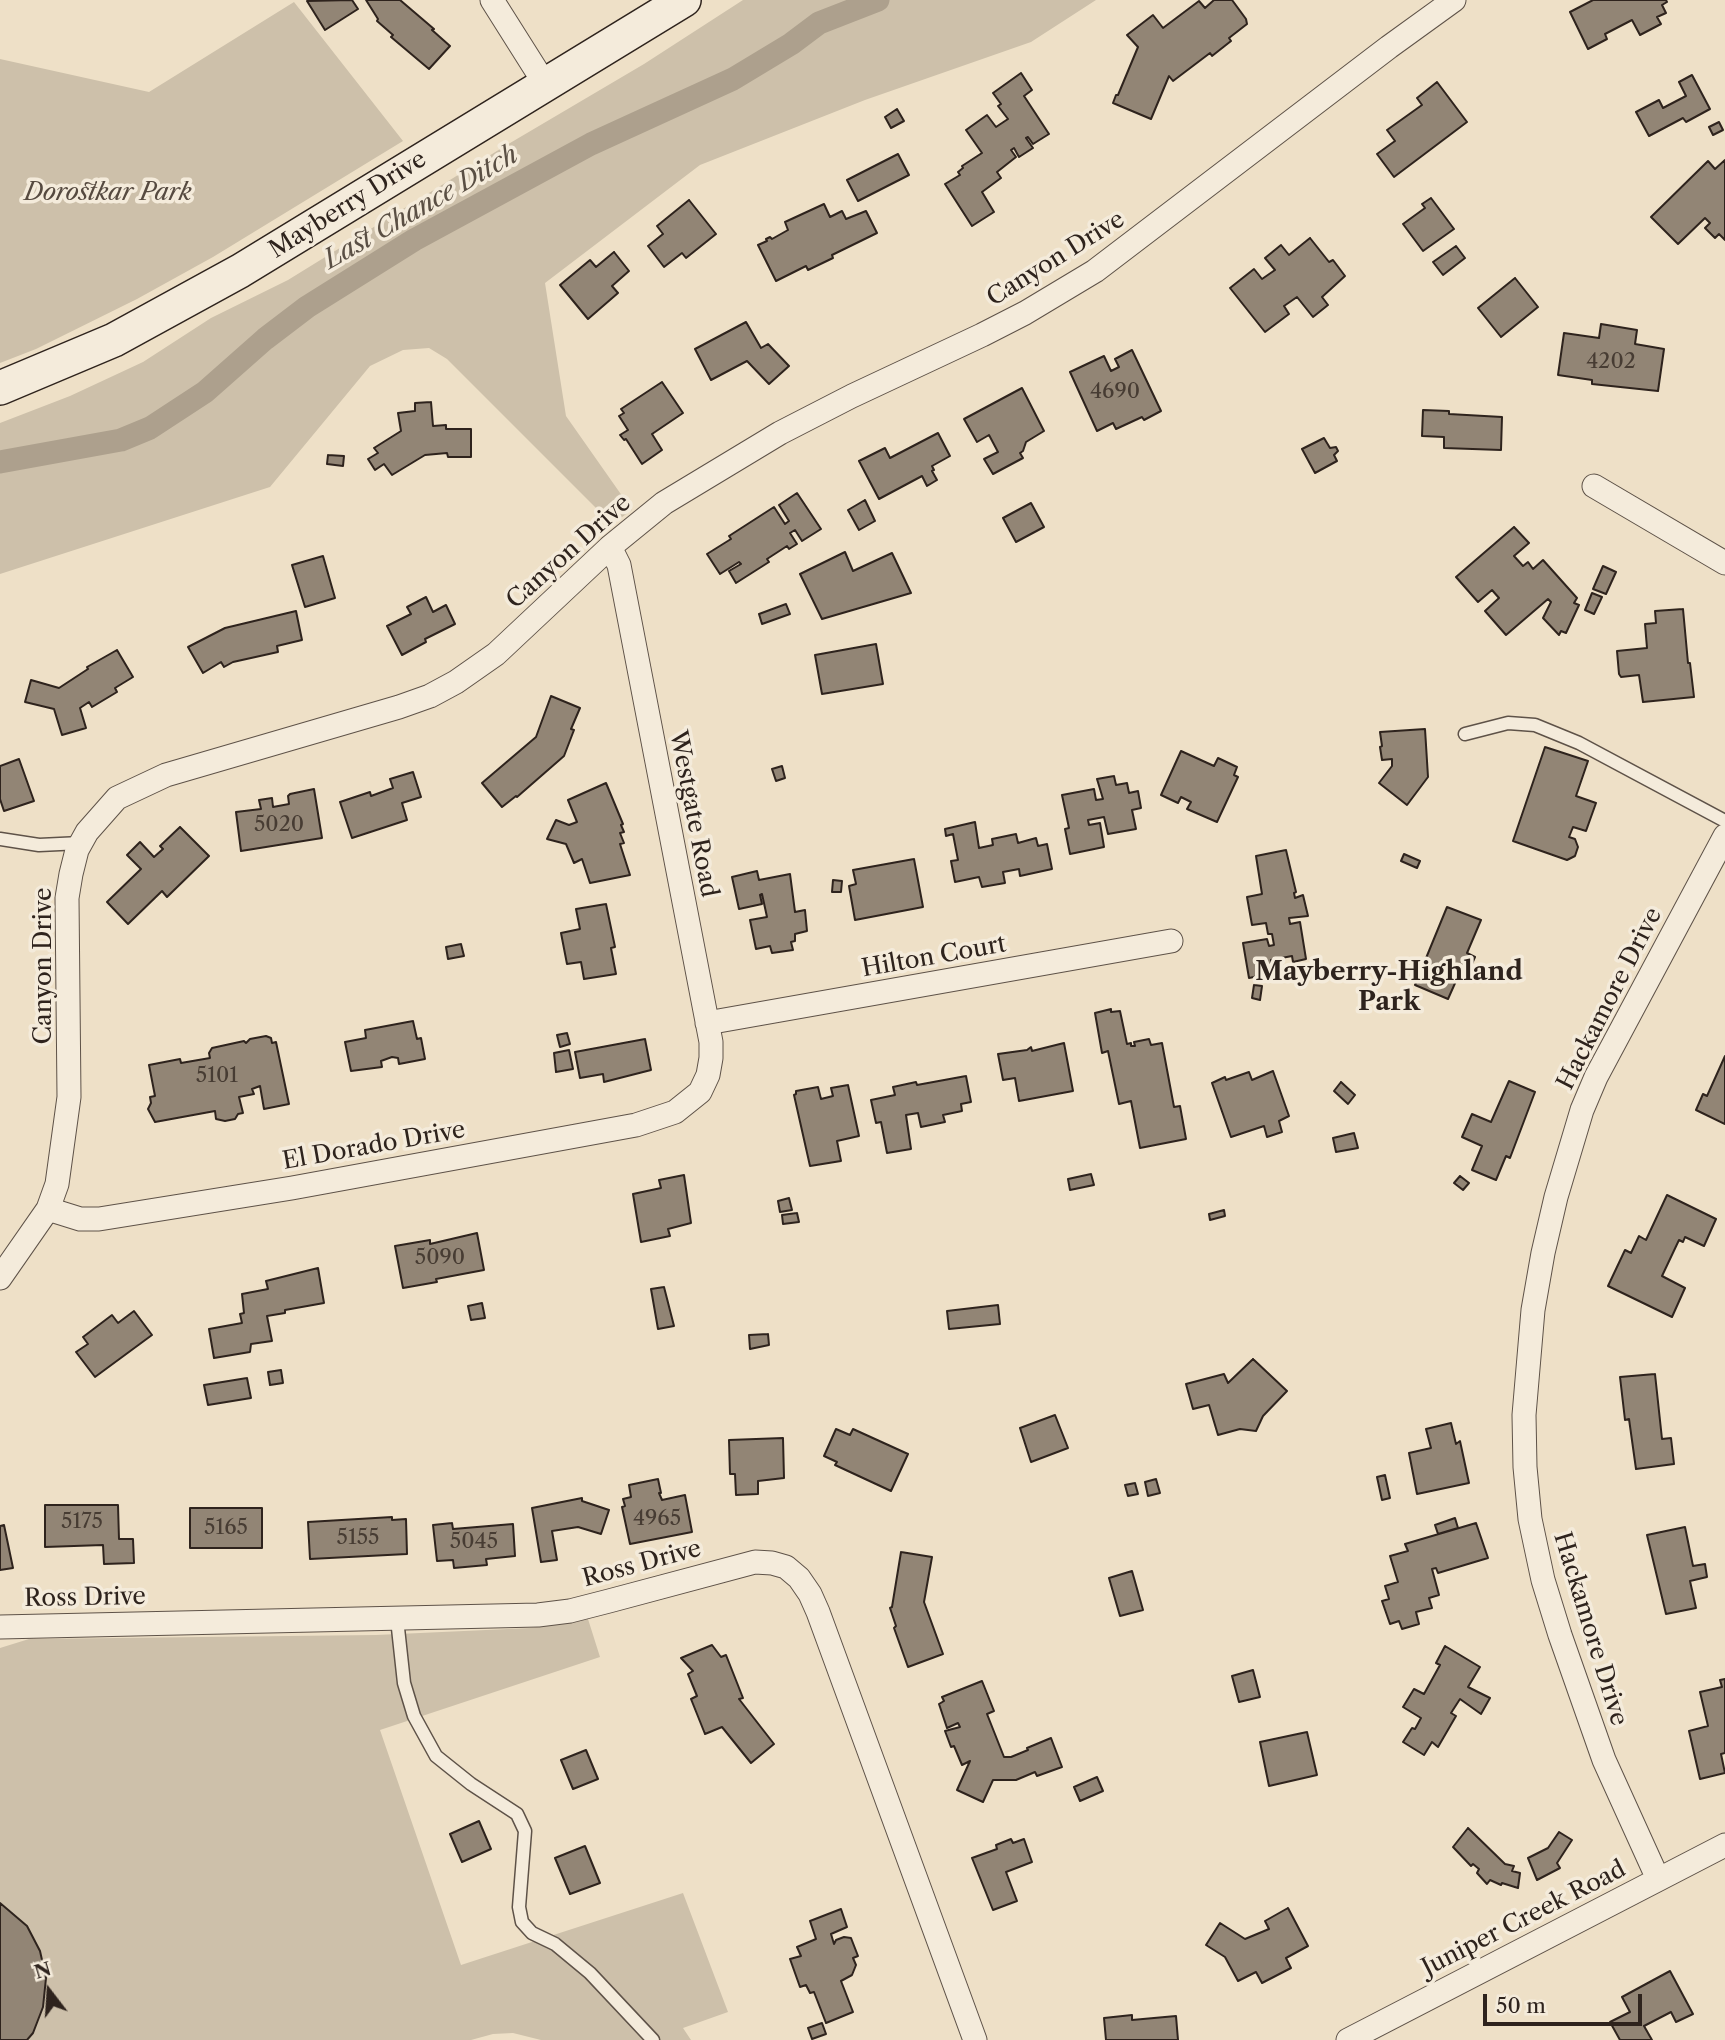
<!DOCTYPE html>
<style>
body{margin:0}
#map{position:relative;width:1725px;height:2040px;overflow:hidden;background:#eee0c7;font-family:"Libre Caslon Text",serif}
canvas{display:block}
.north{position:absolute;left:14px;top:1956px;width:70px;height:70px;-webkit-text-stroke:5px #f4ebdb;paint-order:stroke;rotate:343deg;font-size:19px;font-weight:700;line-height:28px;text-align:center;color:#2e231d}
.north::after{content:'';display:block;margin:auto;width:24px;height:32px;background:#2e231d;clip-path:polygon(50% 0,100% 100%,50% 72%,0 100%)}
.scale{position:absolute;left:1483px;top:1994px;width:159px;height:32px;box-sizing:border-box;border:4px solid #2e231d;border-top:0;padding-left:9px;font-size:21px;line-height:24px;white-space:nowrap;color:#2e231d;-webkit-text-stroke:5px #f4ebdb;paint-order:stroke}
</style>
<div id="map">
<canvas width="1725" height="2040"></canvas>
<div class="north">N</div>
<div class="scale">50 m</div>
</div>
<script>
const ctx = document.querySelector('canvas').getContext('2d');
ctx.lineJoin = 'round';
function fill(path, color) {
  ctx.fillStyle = color;
  ctx.fill(path, 'evenodd');
}
function toPath(rows) {
  const path = new Path2D();
  for (const r of rows) {
    path.moveTo(r[0], r[1]);
    for (let i = 2; i < r.length; i += 2) path.lineTo(r[i], r[i + 1]);
  }
  return path;
}
function strokePath(path, color, width, dash) {
  ctx.strokeStyle = color;
  ctx.lineWidth = width;
  ctx.lineCap = dash ? 'butt' : 'round';
  ctx.setLineDash(dash || []);
  ctx.stroke(path);
}
function write(font, color, halo, rows, align = 'center') {
  ctx.font = font + ' "Libre Caslon Text",serif';
  ctx.lineWidth = 7;
  ctx.setLineDash([]);
  ctx.textBaseline = 'middle';
  ctx.strokeStyle = halo;
  ctx.fillStyle = color;
  for (const [text, x, y, turn = 0] of rows) {
    ctx.save();
    ctx.translate(x, y);
    ctx.rotate((+turn || 0) * Math.PI / 180);
    ctx.textAlign = isNaN(turn) ? turn : align;
    if (halo) ctx.strokeText(text, 0, 0);
    ctx.fillText(text, 0, 0);
    ctx.restore();
  }
}
fill(toPath([
 [743,0,1096,0,1031,42,865,100,700,165,545,283,566,416,632,510,612,524,447,359,429,348,403,350,370,366,270,487,0,574,0,423,70,396,143,362,211,318,288,280,505,146,644,64],
 [294,2,403,141,213,257,137,299,36,349,0,363,0,59,149,92],
 [588,1619,600,1657,380,1730,461,1965,683,1893,728,2012,683,2028,691,2040,541,2040,513,2033,493,2034,471,2040,27,2040,33,2033,43,2007,46,1978,40,1951,27,1926,0,1903,0,1648,29,1639,376,1635,530,1628]
]), '#cdc0aa');
strokePath(toPath([
 [0,462,121,440,150,428,205,392,265,339,307,307,414,240,591,144,733,79,791,44,819,23,878,0]
]), '#ada08d', 23);
const building = toPath([
 [352,0,358,9,325,30,307,1,352,0],
 [366,0,400,0,434,29,432,30,450,46,429,69,391,37,393,35,377,21,378,19,366,0],
 [1214,0,1232,0,1246,19,1247,24,1229,38,1231,41,1212,56,1210,53,1173,81,1169,76,1151,119,1113,103,1116,95,1118,95,1138,47,1127,35,1153,15,1163,28,1199,1,1205,8,1214,0],
 [1593,0,1666,0,1667,2,1662,5,1666,13,1657,17,1661,24,1640,35,1632,20,1605,34,1607,39,1588,49,1570,12,1593,0],
 [1021,73,1032,90,1024,96,1049,134,1033,144,1028,137,1026,138,1033,148,1019,157,1014,148,1011,150,1016,157,997,172,1001,178,982,192,994,212,972,226,945,184,960,175,958,172,963,168,962,166,982,153,966,130,987,115,996,127,1008,119,998,106,1001,104,993,93,1021,73],
 [1692,75,1710,109,1686,122,1683,118,1649,136,1636,112,1659,100,1663,108,1686,96,1679,82,1692,75],
 [1437,82,1467,122,1394,177,1377,154,1395,141,1387,130,1422,105,1417,98,1437,82],
 [897,109,904,121,891,128,885,117,897,109],
 [1719,122,1723,130,1713,135,1709,127,1719,122],
 [898,154,909,175,858,201,847,180,898,154],
 [1725,160,1725,240,1719,234,1715,238,1705,228,1710,223,1705,218,1678,244,1651,217,1708,161,1715,169,1725,160],
 [1431,198,1454,229,1423,251,1403,224,1425,208,1422,204,1431,198],
 [689,200,716,234,686,258,682,253,664,267,648,246,663,234,657,226,689,200],
 [824,204,830,217,842,211,846,219,866,211,877,233,832,255,833,258,808,270,806,266,776,281,758,245,767,241,766,239,770,237,772,239,788,230,785,222,824,204],
 [1310,238,1329,262,1333,260,1345,276,1322,297,1328,305,1313,317,1297,297,1284,306,1289,314,1265,332,1230,288,1254,269,1262,279,1275,270,1265,258,1281,245,1289,255,1310,238],
 [1456,246,1465,258,1443,275,1433,262,1456,246],
 [614,252,629,271,612,286,618,293,588,319,560,285,590,260,596,267,614,252],
 [1515,278,1538,307,1501,337,1478,308,1515,278],
 [746,322,761,348,768,344,789,366,769,384,747,361,711,380,695,349,746,322],
 [1601,324,1637,330,1635,344,1664,349,1658,391,1592,384,1592,380,1558,375,1564,333,1599,338,1601,324],
 [1132,350,1161,411,1144,420,1142,417,1116,429,1113,423,1097,431,1070,372,1104,356,1111,371,1119,367,1115,359,1132,350],
 [662,382,683,413,652,434,662,450,642,464,626,439,624,440,620,435,628,430,619,416,624,413,621,409,662,382],
 [1022,388,1044,431,1026,442,1023,451,1020,453,1023,458,993,474,984,459,998,452,989,435,977,442,964,419,1022,388],
 [431,402,433,426,446,425,446,429,471,429,471,457,448,457,447,453,425,455,392,475,384,464,375,470,368,459,378,453,374,448,401,431,398,413,415,411,415,403,431,402],
 [1423,410,1449,411,1449,414,1502,417,1501,450,1444,448,1444,437,1422,436,1423,410],
 [938,433,950,456,932,466,934,470,932,471,937,480,927,486,922,476,879,499,859,461,885,448,890,458,938,433],
 [1324,438,1330,448,1336,447,1338,451,1334,455,1337,461,1315,473,1302,449,1324,438],
 [328,455,344,456,343,466,327,464,328,455],
 [797,493,821,529,802,541,795,530,790,533,797,544,789,549,787,546,767,559,769,562,736,583,729,571,741,564,739,562,720,574,707,554,731,539,729,536,774,507,785,524,789,521,779,505,797,493],
 [865,500,875,521,859,530,848,510,865,500],
 [1031,503,1044,527,1016,542,1003,518,1031,503],
 [1514,527,1529,543,1514,556,1523,566,1528,562,1533,569,1543,560,1577,598,1574,603,1579,605,1566,633,1561,631,1559,635,1543,618,1551,602,1548,599,1506,635,1485,611,1499,598,1492,590,1478,602,1456,577,1514,527],
 [845,552,853,571,892,553,911,593,822,619,800,574,845,552],
 [323,556,335,598,305,607,292,565,323,556],
 [1603,566,1616,572,1606,594,1593,589,1603,566],
 [1592,593,1602,597,1594,614,1585,610,1592,593],
 [426,597,433,612,446,605,455,624,425,639,426,642,402,655,387,626,411,614,407,607,426,597],
 [786,604,790,614,762,624,759,614,786,604],
 [1683,609,1688,663,1690,663,1694,697,1643,702,1639,675,1621,677,1619,674,1617,651,1647,648,1645,624,1656,623,1655,611,1683,609],
 [296,611,302,640,277,646,278,652,233,662,224,667,221,662,203,673,188,647,225,628,296,611],
 [876,644,883,684,822,694,815,655,876,644],
 [117,650,133,677,115,688,117,692,92,707,89,702,80,708,86,728,62,735,54,709,25,702,31,680,59,688,88,669,87,667,117,650],
 [551,696,580,708,571,729,574,730,564,756,517,797,516,796,502,807,482,783,536,737,551,696],
 [1425,729,1428,777,1407,805,1379,783,1392,766,1392,759,1382,760,1380,747,1382,746,1380,732,1425,729],
 [1545,747,1588,761,1576,796,1596,803,1586,831,1573,827,1569,837,1575,839,1578,847,1575,856,1567,860,1513,841,1545,747],
 [1181,751,1214,766,1218,758,1237,767,1234,775,1238,777,1217,822,1187,809,1191,802,1181,797,1178,803,1161,795,1181,751],
 [19,759,34,801,4,811,0,799,0,766,19,759],
 [782,766,785,778,776,781,772,769,782,766],
 [413,772,421,797,402,803,407,820,352,838,340,802,370,792,371,796,393,788,390,779,413,772],
 [1114,776,1116,785,1127,783,1129,793,1138,791,1141,808,1132,810,1136,829,1108,834,1104,817,1088,820,1089,825,1100,823,1104,847,1070,854,1065,829,1069,828,1062,795,1094,789,1096,800,1103,799,1097,779,1114,776],
 [606,783,623,824,621,825,624,832,620,833,624,843,620,844,630,875,590,883,582,859,574,863,566,844,547,839,556,820,569,825,577,822,568,800,606,783],
 [314,789,322,838,241,851,236,812,261,809,259,800,272,798,273,807,289,804,288,796,290,794,314,789],
 [975,822,979,848,993,845,992,839,1016,834,1018,843,1036,838,1038,846,1047,844,1052,869,1020,876,1019,869,1003,872,1005,883,982,887,979,877,955,882,951,861,958,860,953,834,946,836,945,829,975,822],
 [180,827,209,856,167,897,162,891,128,924,107,902,141,869,127,855,140,842,154,857,163,849,160,846,180,827],
 [1286,850,1296,892,1294,893,1295,898,1303,895,1308,916,1289,918,1290,924,1300,922,1306,959,1293,962,1292,956,1271,960,1274,973,1249,978,1243,943,1267,939,1269,946,1274,945,1272,934,1268,934,1266,923,1252,925,1247,897,1262,894,1256,856,1286,850],
 [1404,854,1420,861,1417,868,1401,861,1404,854],
 [914,859,923,907,855,920,849,886,856,884,853,870,914,859],
 [757,871,759,880,790,874,795,912,805,910,807,931,795,934,795,941,791,942,793,950,772,953,770,946,756,949,750,920,767,917,762,894,760,895,762,904,739,909,732,877,757,871],
 [833,880,842,881,841,892,832,892,833,880],
 [606,904,615,947,611,948,616,974,584,979,581,962,567,964,561,933,580,929,576,909,606,904],
 [1447,907,1481,920,1467,953,1475,957,1467,975,1460,972,1448,999,1415,985,1447,907],
 [461,944,464,956,448,959,446,947,461,944],
 [1254,985,1262,986,1260,1000,1252,998,1254,985],
 [1111,1009,1111,1012,1120,1011,1127,1044,1131,1043,1131,1046,1135,1046,1134,1042,1149,1039,1151,1045,1162,1043,1174,1107,1180,1106,1186,1139,1140,1148,1131,1101,1119,1104,1108,1051,1102,1053,1095,1013,1111,1009],
 [413,1021,417,1039,421,1038,425,1059,399,1064,398,1058,392,1057,381,1061,382,1067,351,1071,345,1042,366,1038,365,1030,413,1021],
 [567,1033,570,1044,560,1047,557,1035,567,1033],
 [266,1036,271,1038,272,1043,276,1042,289,1104,264,1109,260,1086,252,1089,254,1094,239,1097,243,1113,238,1114,235,1119,225,1121,216,1119,215,1111,155,1122,148,1109,151,1103,150,1097,155,1096,149,1065,180,1059,181,1063,210,1058,209,1053,212,1048,244,1041,246,1043,250,1039,266,1036],
 [645,1039,651,1070,604,1082,603,1074,580,1078,575,1052,645,1039],
 [1064,1043,1073,1091,1019,1101,1015,1078,1003,1080,998,1054,1027,1050,1031,1047,1032,1051,1064,1043],
 [569,1050,573,1069,556,1072,554,1053,569,1050],
 [1725,1056,1725,1124,1696,1110,1703,1094,1707,1096,1725,1056],
 [1273,1071,1289,1116,1279,1121,1282,1132,1267,1137,1264,1126,1231,1137,1212,1083,1225,1077,1226,1080,1249,1072,1252,1080,1273,1071],
 [966,1076,971,1102,961,1104,962,1111,943,1115,945,1122,921,1127,918,1113,906,1115,911,1149,887,1153,881,1122,876,1123,871,1100,895,1095,893,1087,916,1082,917,1085,966,1076],
 [1509,1081,1535,1092,1510,1158,1506,1156,1496,1180,1472,1170,1482,1146,1462,1137,1472,1114,1491,1122,1509,1081],
 [1341,1082,1355,1095,1348,1104,1334,1091,1341,1082],
 [848,1085,859,1136,837,1141,841,1161,810,1166,794,1095,796,1094,796,1091,818,1087,821,1099,833,1096,831,1088,848,1085],
 [1354,1133,1358,1148,1336,1152,1333,1138,1354,1133],
 [1091,1174,1094,1185,1070,1190,1068,1179,1091,1174],
 [684,1175,691,1223,668,1229,670,1236,641,1242,633,1194,661,1188,659,1180,684,1175],
 [1460,1176,1469,1183,1463,1190,1454,1183,1460,1176],
 [1667,1195,1716,1219,1704,1246,1685,1237,1683,1242,1679,1240,1662,1276,1685,1288,1672,1317,1608,1286,1625,1250,1631,1253,1639,1236,1646,1240,1667,1195],
 [789,1198,792,1210,780,1212,778,1201,789,1198],
 [1224,1210,1225,1216,1210,1220,1209,1214,1224,1210],
 [797,1213,799,1222,783,1224,782,1215,797,1213],
 [477,1233,484,1270,436,1279,437,1282,403,1288,395,1246,430,1240,430,1244,477,1233],
 [318,1268,324,1303,285,1310,285,1313,267,1316,272,1341,251,1344,250,1352,214,1358,209,1329,242,1323,240,1314,244,1313,242,1294,268,1289,266,1281,318,1268],
 [664,1287,674,1326,658,1329,651,1289,664,1287],
 [482,1303,485,1318,471,1320,468,1306,482,1303],
 [998,1305,1000,1324,949,1329,947,1311,998,1305],
 [134,1311,152,1335,95,1377,76,1352,88,1344,83,1337,112,1315,118,1323,134,1311],
 [768,1334,769,1345,750,1349,749,1335,768,1334],
 [1253,1359,1287,1391,1263,1416,1256,1431,1240,1429,1218,1435,1209,1405,1193,1409,1186,1384,1224,1374,1228,1383,1253,1359],
 [281,1370,283,1383,270,1385,268,1372,281,1370],
 [1655,1374,1662,1439,1671,1438,1674,1464,1636,1469,1629,1419,1625,1420,1620,1377,1655,1374],
 [247,1378,251,1398,208,1405,204,1385,247,1378],
 [1055,1415,1068,1448,1031,1462,1020,1428,1055,1415],
 [1451,1423,1456,1444,1460,1441,1469,1483,1417,1494,1409,1453,1431,1448,1426,1429,1451,1423],
 [836,1429,850,1435,853,1429,908,1454,891,1491,835,1465,837,1462,824,1456,836,1429],
 [783,1438,784,1478,758,1481,758,1494,736,1495,735,1474,730,1474,729,1440,783,1438],
 [1385,1475,1390,1498,1382,1500,1377,1477,1385,1475],
 [658,1479,661,1493,659,1493,662,1500,685,1495,692,1532,630,1544,622,1507,625,1506,623,1499,631,1497,629,1485,658,1479],
 [1156,1479,1160,1493,1148,1496,1145,1482,1156,1479],
 [1135,1483,1138,1494,1128,1496,1125,1485,1135,1483],
 [582,1498,582,1501,609,1510,601,1534,578,1527,552,1531,557,1560,541,1562,532,1508,582,1498],
 [45,1505,118,1505,119,1539,133,1539,134,1563,104,1564,103,1545,45,1547,45,1505],
 [190,1508,262,1508,262,1548,190,1548,190,1508],
 [392,1517,392,1520,406,1519,407,1554,310,1559,308,1522,392,1517],
 [1455,1518,1458,1528,1438,1534,1435,1525,1455,1518],
 [452,1523,453,1529,513,1524,515,1556,486,1559,487,1565,454,1568,453,1560,437,1561,433,1525,452,1523],
 [1476,1523,1488,1558,1438,1573,1436,1568,1432,1569,1439,1595,1429,1598,1432,1608,1416,1612,1419,1624,1402,1629,1399,1621,1390,1624,1382,1601,1389,1599,1385,1586,1398,1582,1390,1556,1408,1551,1405,1544,1476,1523],
 [4,1525,13,1568,0,1570,0,1526,4,1525],
 [1685,1527,1693,1566,1705,1564,1707,1577,1690,1581,1696,1608,1666,1614,1647,1535,1685,1527],
 [901,1552,932,1557,924,1602,943,1654,908,1667,894,1628,896,1626,890,1608,892,1607,901,1552],
 [1132,1571,1143,1610,1120,1616,1109,1578,1132,1571],
 [712,1645,721,1657,726,1655,743,1698,739,1699,774,1744,751,1763,722,1727,705,1734,691,1699,697,1696,688,1674,693,1671,681,1658,712,1645],
 [1445,1646,1480,1667,1468,1687,1490,1698,1481,1714,1460,1699,1451,1713,1456,1716,1438,1747,1432,1742,1424,1755,1403,1742,1412,1728,1415,1729,1421,1718,1403,1707,1414,1689,1424,1694,1440,1665,1436,1663,1445,1646],
 [1253,1670,1260,1697,1239,1702,1232,1676,1253,1670],
 [1725,1679,1725,1753,1721,1754,1725,1773,1700,1779,1689,1731,1708,1726,1700,1692,1722,1687,1720,1680,1725,1679],
 [982,1681,994,1711,987,1714,1004,1757,1011,1757,1028,1750,1027,1748,1051,1738,1062,1767,1037,1776,1035,1772,1016,1780,993,1780,983,1802,957,1790,970,1761,962,1765,954,1746,951,1747,945,1731,960,1727,958,1723,947,1728,939,1704,944,1701,942,1697,982,1681],
 [1307,1732,1317,1775,1269,1786,1260,1742,1307,1732],
 [586,1750,598,1779,573,1789,561,1760,586,1750],
 [1097,1777,1103,1791,1080,1801,1074,1787,1097,1777],
 [479,1821,491,1849,462,1862,450,1834,479,1821],
 [1468,1828,1505,1864,1514,1866,1512,1871,1520,1873,1518,1888,1502,1883,1501,1885,1490,1880,1487,1884,1477,1873,1479,1869,1473,1864,1471,1866,1453,1847,1468,1828],
 [1559,1832,1572,1840,1557,1863,1560,1868,1537,1880,1528,1858,1548,1848,1559,1832],
 [1011,1839,1013,1843,1024,1839,1032,1862,1006,1872,1017,1901,993,1910,972,1858,997,1849,996,1845,1011,1839],
 [585,1846,600,1883,570,1894,555,1858,585,1846],
 [0,1903,27,1926,40,1951,46,1978,43,2007,33,2033,27,2040,0,2040,0,1903],
 [1288,1908,1308,1946,1286,1958,1291,1968,1262,1983,1256,1972,1238,1981,1225,1957,1206,1945,1220,1923,1245,1939,1269,1929,1265,1921,1288,1908],
 [841,1909,847,1927,831,1934,834,1944,836,1940,844,1937,851,1938,858,1956,853,1958,856,1965,852,1975,841,1981,853,2012,826,2023,814,1992,810,1993,806,1985,800,1987,790,1959,801,1956,797,1947,816,1939,810,1921,841,1909],
 [1670,1971,1693,2014,1676,2022,1671,2012,1644,2026,1652,2040,1620,2040,1610,2022,1630,2012,1622,1997,1670,1971],
 [1132,2015,1132,2020,1176,2016,1178,2040,1106,2040,1104,2018,1132,2015],
 [822,2023,826,2034,812,2039,808,2028,822,2023]
]);
fill(building, '#928575');
strokePath(building, '#2e231d', 2);
const lane = toPath([
 [1465,734,1508,723,1535,725,1579,743,1725,821],
 [0,839,39,845,81,843],
 [397,1619,404,1683,414,1716,436,1756,471,1784,517,1814,525,1831,519,1907,522,1922,532,1933,555,1944,590,1973,653,2040]
]);
const street = toPath([
 [492,0,545,84],
 [1594,486,1725,563],
 [707,1023,1171,941],
 [48,1209,80,1219,99,1219,292,1188,636,1125,675,1112,700,1092,708,1075,711,1058,711,1042,619,565,610,547],
 [0,1278,48,1209,57,1184,69,1097,67,898,71,874,77,850,87,832,117,798,166,775,399,707,430,696,456,682,496,654,610,547,664,503,780,433,852,396,982,335,1025,313,1095,271,1389,47,1454,0],
 [0,1627,538,1615,570,1611,609,1601,755,1562,772,1563,786,1567,799,1578,810,1594,818,1612,975,2040],
 [1658,1879,1604,1760,1560,1635,1543,1580,1530,1519,1525,1467,1524,1415,1533,1310,1543,1253,1556,1197,1582,1110,1596,1077,1725,836],
 [1348,2040,1725,1845]
]);
const secondary = toPath([
 [0,388,114,340,240,271,684,0]
]);
strokePath(lane, '#5e5248', 15);
strokePath(street, '#5e5248', 25);
strokePath(secondary, '#2e231d', 36);
strokePath(lane, '#f4ebdb', 12);
strokePath(street, '#f4ebdb', 23);
strokePath(secondary, '#f4ebdb', 33);
write('21px', '#473c33', null, [
 ["4202",1611,362],
 ["4690",1115,392],
 ["5020",279,825],
 ["5101",217,1076],
 ["5090",440,1258],
 ["4965",657,1519],
 ["5175",82,1522],
 ["5165",226,1528],
 ["5155",358,1538],
 ["5045",474,1542]
]);
write('italic 24px', '#564a40', '#f4ebdb', [
 ["Dorostkar Park",108,193]
]);
write('24px', '#2e231d', '#f4ebdb', [
 ["Mayberry Drive",348,205,-32],
 ["Canyon Drive",1056,259,-32],
 ["Canyon Drive",569,552,-42],
 ["Westgate Road",693,814,79],
 ["Hilton Court",934,957,-10],
 ["Canyon Drive",44,966,-90],
 ["Hackamore Drive",1610,999,-63],
 ["El Dorado Drive",374,1146,-10],
 ["Ross Drive",642,1564,-15],
 ["Ross Drive",85,1598,-1],
 ["Hackamore Drive",1590,1629,73],
 ["Juniper Creek Road",1524,1919,-27]
]);
write('italic 26px', '#5a4f44', '#f4ebdb', [
 ["Last Chance Ditch",421,208,-30]
]);
write('bold 26px', '#2e231d', '#f4ebdb', [
 ["Mayberry-Highland",1389,972],
 ["Park",1389,1002]
]);
</script>
